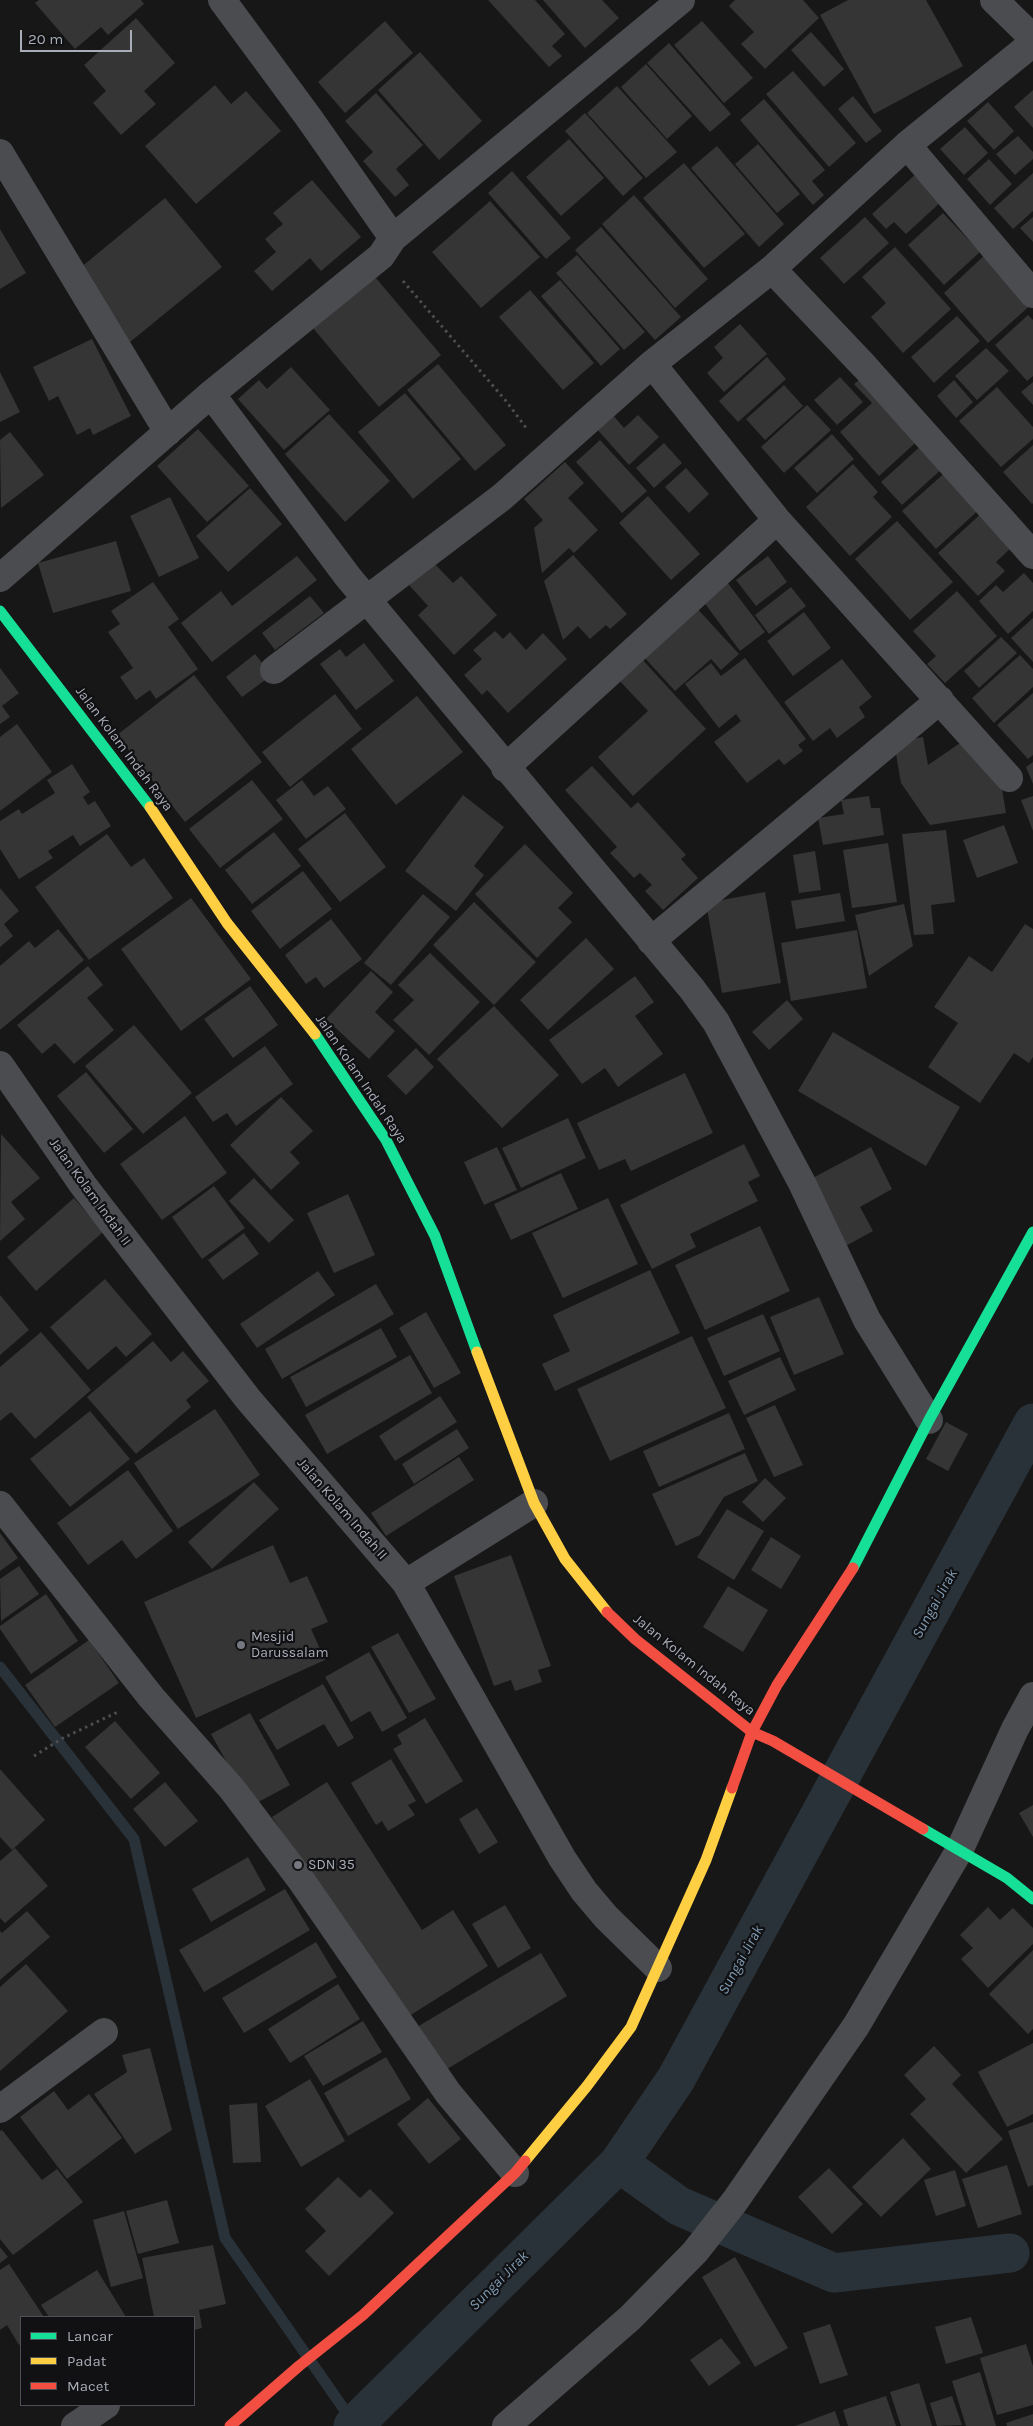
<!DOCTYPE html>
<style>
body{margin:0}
#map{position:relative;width:1033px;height:2426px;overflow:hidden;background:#171717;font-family:Karla,sans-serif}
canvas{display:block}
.legend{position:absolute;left:20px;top:2316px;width:175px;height:90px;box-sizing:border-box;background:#111113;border:1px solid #4d4f55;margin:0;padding:6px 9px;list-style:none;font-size:15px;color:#a8adb8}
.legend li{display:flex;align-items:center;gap:10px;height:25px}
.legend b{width:25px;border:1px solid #4d4f55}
.scale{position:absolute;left:20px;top:30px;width:112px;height:22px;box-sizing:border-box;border:2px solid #a8adb8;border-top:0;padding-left:6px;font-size:15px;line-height:18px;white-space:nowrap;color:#a8adb8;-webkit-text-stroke:4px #111113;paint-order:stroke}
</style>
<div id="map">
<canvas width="1033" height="2426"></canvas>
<ul class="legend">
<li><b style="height:6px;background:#16e098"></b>Lancar</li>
<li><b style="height:6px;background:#ffcf43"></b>Padat</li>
<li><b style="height:6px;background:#f24e42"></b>Macet</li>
</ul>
<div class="scale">20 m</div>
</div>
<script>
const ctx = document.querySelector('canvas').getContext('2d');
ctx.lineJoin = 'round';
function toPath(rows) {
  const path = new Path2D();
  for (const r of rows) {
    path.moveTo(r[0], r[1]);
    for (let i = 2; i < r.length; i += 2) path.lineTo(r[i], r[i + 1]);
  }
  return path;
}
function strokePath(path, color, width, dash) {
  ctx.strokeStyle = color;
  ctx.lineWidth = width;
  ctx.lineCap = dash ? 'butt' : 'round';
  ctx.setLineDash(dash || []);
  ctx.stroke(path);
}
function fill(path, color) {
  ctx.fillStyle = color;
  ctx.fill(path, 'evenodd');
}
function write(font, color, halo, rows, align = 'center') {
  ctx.font = font + ' Karla,sans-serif';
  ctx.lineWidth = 4.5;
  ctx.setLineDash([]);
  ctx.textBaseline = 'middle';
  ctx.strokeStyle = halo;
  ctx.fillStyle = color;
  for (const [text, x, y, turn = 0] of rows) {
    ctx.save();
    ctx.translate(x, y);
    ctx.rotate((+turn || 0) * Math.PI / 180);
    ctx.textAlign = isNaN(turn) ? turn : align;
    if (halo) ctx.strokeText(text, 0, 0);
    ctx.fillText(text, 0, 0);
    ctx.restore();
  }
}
strokePath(toPath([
 [0,1667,134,1839,225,2238,355,2425]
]), '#2a3239', 11);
strokePath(toPath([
 [619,2163,679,2206,834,2273,1010,2253],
 [353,2426,619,2163,676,2079,1033,1423]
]), '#2a3239', 39);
fill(toPath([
 [39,0,141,0,144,4,108,35,101,27,75,49,35,3],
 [488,0,535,0,565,34,552,46,562,56,549,67],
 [543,0,602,0,619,18,585,48],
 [735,0,803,0,819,18,765,69,741,44,754,32,729,6],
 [848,0,926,0,963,66,874,114,820,15],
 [136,18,175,63,144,91,156,104,121,135,93,103,106,91,84,65],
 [385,21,413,53,345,113,318,82],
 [702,21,753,78,724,103,674,45],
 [811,32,844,69,824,87,791,50],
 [669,43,731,114,710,132,647,63],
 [420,52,482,121,439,160,378,90],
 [646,64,692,116,667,139,621,87],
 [793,71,856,143,829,167,766,94],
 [215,85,231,104,246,91,281,131,196,204,145,146],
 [617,86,677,152,646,178,587,113],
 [1033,90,1033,128,1014,107],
 [376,93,423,145,396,169,409,185,395,197,363,161,373,152,345,121],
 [853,96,882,131,866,143,838,109],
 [764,99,825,170,812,181,824,195,813,205,740,120],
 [988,102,1014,131,994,150,967,121],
 [585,113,643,178,623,196,565,131],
 [965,127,988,153,964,175,940,149],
 [1018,136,1033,152,1033,159,1015,175,996,154],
 [569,139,604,178,561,216,526,177],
 [758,144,800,194,777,213,735,164],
 [717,146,784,224,759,247,691,168],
 [989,159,1012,184,990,205,967,179],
 [684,163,745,234,704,268,643,198],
 [512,171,571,238,546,259,488,193],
 [918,172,943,200,906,234,894,222,886,229,872,214],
 [1033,173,1033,211,1013,229,994,208],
 [312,180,361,237,321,271,310,258,272,291,254,271,276,252,265,239,283,224,273,213],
 [634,195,708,279,675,308,602,224],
 [165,198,222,267,130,342,74,273],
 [490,201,540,257,481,308,432,252],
 [943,213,980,252,944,285,908,245],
 [865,217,889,243,844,284,820,258],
 [1033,217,1033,242,1020,228],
 [601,227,681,317,655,340,575,250],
 [0,229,26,273,0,289],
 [895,247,951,309,903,353,871,317,886,303,862,277],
 [987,253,1033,303,988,343,944,293],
 [577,255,645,332,624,350,556,273],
 [375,277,441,355,379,407,313,328],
 [560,280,620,349,601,366,541,296],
 [530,290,594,363,563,390,499,317],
 [1028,315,1033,320,1033,376,1027,381,995,345],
 [957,316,980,341,934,383,911,357],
 [740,324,767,354,724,392,707,373,723,358,714,347],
 [92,339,131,416,93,435,90,428,77,435,58,396,49,401,33,367],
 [986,348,1009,371,977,400,955,376],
 [767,357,786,379,738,422,719,401],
 [438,364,506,445,475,471,407,390],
 [291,367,330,410,284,450,238,399,259,380,267,389],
 [0,372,20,412,0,422],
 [868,373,924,435,879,476,840,432,872,403,854,384],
 [840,377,863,402,837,425,814,400],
 [954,380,973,402,956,418,937,396],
 [1033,382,1033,405,1021,392],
 [784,385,803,406,765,440,746,419],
 [997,387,1033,427,1033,439,1001,467,959,421],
 [405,393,461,459,413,499,358,432],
 [807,405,831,430,784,473,761,447],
 [329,414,390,481,345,522,285,454],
 [612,414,624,428,638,415,659,437,629,465,596,428],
 [198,429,249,486,207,522,157,466],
 [10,432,44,475,1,508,0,440],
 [832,434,854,459,817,493,794,468],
 [600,440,647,491,622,513,576,462],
 [664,443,682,463,654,488,636,468],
 [923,444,944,467,902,505,881,482],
 [1033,445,1033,503,1032,504,1003,472],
 [565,462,584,483,568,498,598,530,574,553,569,548,542,573,534,528,543,520,524,499],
 [853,464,878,492,873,497,892,517,850,556,806,507],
 [686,468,709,494,689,513,665,487],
 [948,470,982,507,936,549,902,511],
 [250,488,282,524,228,572,196,536],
 [648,496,700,554,671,580,619,523],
 [170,497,199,558,159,577,130,516],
 [984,511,1015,544,996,562,1005,571,978,596,938,553],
 [897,521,953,582,910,620,855,559],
 [116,541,131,591,53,613,38,563],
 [573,555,627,614,610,629,606,625,590,639,578,626,563,640,544,581],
 [297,556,317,580,212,662,181,623,221,591,232,606],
 [768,556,787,582,756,606,736,580],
 [433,562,453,583,461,576,497,615,454,655,418,615,428,606,409,585],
 [1024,573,1033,583,1033,611,1008,634,979,601,996,585,1003,592],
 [153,582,179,619,168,627,198,669,156,699,150,690,136,700,120,677,133,668,108,632,120,624,111,611],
 [727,582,765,632,740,651,703,601],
 [791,587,806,606,769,634,755,615],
 [957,591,997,636,945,683,927,664,936,656,913,631],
 [310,596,324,613,275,650,262,633],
 [693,604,739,654,721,670,711,659,675,691,644,657],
 [804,612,831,648,793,676,767,641],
 [1033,618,1033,662,1011,638],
 [495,631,503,639,510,632,526,650,543,633,567,659,508,713,487,690,482,695,464,675,482,659,473,650],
 [1001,637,1017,653,979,688,964,671],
 [364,643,394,681,356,710,320,664,340,649,346,657],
 [255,654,272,675,242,697,226,677],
 [1020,655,1033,669,1033,687,994,723,972,698],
 [640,657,706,729,633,796,598,757,648,711,617,678],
 [745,658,806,739,798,745,803,751,784,765,779,759,747,783,714,742,741,721,736,714,719,728,685,684,711,663,721,676],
 [842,659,872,697,859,707,865,717,837,738,830,728,813,741,784,702],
 [0,668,19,693,2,706,10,717,0,724],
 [194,675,262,762,185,822,117,735],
 [1033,693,1033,755,1028,759,997,725],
 [335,694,362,729,290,787,262,752],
 [417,696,463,752,396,805,351,749],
 [17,724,52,772,0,811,0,737],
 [923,737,928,765,966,739,999,771,1006,813,930,825,901,783,894,742],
 [1033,762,1033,784,1026,767],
 [72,764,90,792,83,797,88,805,95,801,111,826,80,846,73,835,48,851,53,858,19,879,0,849,0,821,19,809,22,814,55,793,47,780],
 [592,766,631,808,638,802,686,855,681,859,698,878,663,910,645,891,652,885,640,873,634,878,610,853,617,847,565,790],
 [252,780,283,819,220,868,189,829],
 [302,780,314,796,328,786,346,809,306,839,276,800],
 [463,795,504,827,474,866,484,875,456,911,405,871],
 [869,796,871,808,880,808,884,835,823,845,818,818,844,814,841,800],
 [1033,796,1033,831,1021,800],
 [345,813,386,867,340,902,298,849],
 [1004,825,1018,863,977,878,963,840],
 [946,830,955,902,931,905,934,934,914,935,902,834],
 [274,832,301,866,252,904,225,870],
 [107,834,131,867,144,858,173,898,89,960,35,887],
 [888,843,897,902,852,908,843,850],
 [525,844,573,893,558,908,572,922,537,958,475,894],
 [815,851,821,890,799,893,793,855],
 [303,871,332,909,280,949,251,911],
 [0,888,19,911,4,924,13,936,0,947],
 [765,892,781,983,722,993,706,903],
 [840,893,845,921,796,929,791,901],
 [423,894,450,917,391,985,364,963],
 [191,898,251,979,181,1031,121,949],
 [474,902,536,962,494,1005,433,945],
 [904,904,913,946,869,976,855,915],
 [331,919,362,959,324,988,316,977,306,984,285,955],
 [1025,924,1033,929,1033,1057,1029,1063,1014,1053,980,1103,928,1067,958,1023,934,1007,969,956,992,972],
 [58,929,84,960,0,1030,0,966,29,941,35,948],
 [857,930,867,988,791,1001,781,943],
 [586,938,614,969,548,1030,520,1000],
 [430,953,480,1002,429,1055,393,1020,414,1000,398,985],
 [88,966,103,985,87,998,114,1030,74,1064,55,1043,42,1054,17,1025],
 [371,971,393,992,375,1012,395,1031,369,1059,326,1019],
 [635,976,654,1002,635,1016,663,1054,618,1087,605,1068,582,1084,549,1040],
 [250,986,278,1025,233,1058,204,1019],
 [787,1000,803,1019,769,1050,752,1032],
 [494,1006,559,1075,502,1128,437,1059],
 [134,1025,192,1093,143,1134,85,1066],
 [833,1032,960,1107,926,1166,798,1091],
 [265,1046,293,1084,236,1126,227,1113,213,1122,195,1097],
 [416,1048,434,1067,406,1095,387,1076],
 [86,1072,133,1129,104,1153,57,1096],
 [685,1073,713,1133,631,1171,625,1159,599,1170,577,1123],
 [281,1097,313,1131,290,1152,300,1163,271,1190,230,1145],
 [185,1116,227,1173,162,1220,120,1164],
 [568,1118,586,1158,521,1188,502,1148],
 [1,1134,40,1178,11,1202,25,1219,0,1241],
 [744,1144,760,1176,748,1182,758,1201,690,1234,696,1247,652,1269,620,1205],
 [497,1147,517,1190,484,1205,464,1162],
 [871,1147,892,1189,860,1207,873,1231,842,1248,807,1181],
 [561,1173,578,1209,511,1240,494,1204],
 [254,1178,294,1220,269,1243,229,1201],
 [214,1186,245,1228,202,1259,172,1217],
 [348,1194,375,1255,334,1273,307,1213],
 [74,1198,103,1232,36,1291,7,1257],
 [608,1198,638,1264,563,1298,532,1233],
 [760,1226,790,1291,705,1330,675,1265],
 [244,1233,259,1254,223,1280,208,1260],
 [650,1270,680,1333,555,1391,542,1364,570,1351,553,1315],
 [318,1271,335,1295,257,1348,240,1324],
 [105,1279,152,1334,126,1357,116,1346,88,1370,50,1327],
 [376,1284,394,1314,282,1379,265,1349],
 [0,1295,29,1330,0,1355],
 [819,1297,844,1354,794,1375,770,1317],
 [426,1312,461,1373,434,1388,399,1328],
 [763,1314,780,1351,724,1376,707,1338],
 [381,1328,397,1357,306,1407,290,1377],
 [41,1332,91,1390,35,1439,11,1412,0,1421,0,1367],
 [692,1336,726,1408,610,1461,577,1389],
 [153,1341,171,1362,183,1351,209,1381,186,1400,191,1407,136,1454,87,1397],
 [410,1355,432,1393,327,1454,305,1415],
 [780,1357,796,1390,744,1415,728,1381],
 [440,1396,457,1422,395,1461,379,1436],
 [775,1405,803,1465,774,1477,746,1418],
 [215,1409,260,1475,178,1529,134,1463],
 [90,1411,130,1459,70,1507,30,1459],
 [729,1413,745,1449,659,1487,643,1451],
 [946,1422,968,1434,948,1471,926,1459],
 [457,1429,469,1448,414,1484,402,1464],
 [745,1453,758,1481,724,1497,700,1535,676,1546,652,1494],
 [459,1457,474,1480,386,1536,371,1513],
 [128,1470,173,1531,136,1559,122,1540,88,1565,57,1523],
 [765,1478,786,1498,763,1522,742,1502],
 [254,1482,279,1509,212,1569,188,1542],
 [727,1509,764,1531,734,1580,697,1557],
 [0,1533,18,1558,0,1571],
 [771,1537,801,1556,781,1589,751,1570],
 [273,1545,290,1583,307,1576,328,1622,311,1629,325,1660,196,1718,144,1602],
 [511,1555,551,1666,538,1670,542,1682,515,1691,511,1680,494,1686,454,1576],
 [19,1566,39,1594,1,1621,0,1579],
 [728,1586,768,1610,743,1652,703,1627],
 [46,1594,78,1641,31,1674,0,1629,0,1626],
 [398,1633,436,1699,409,1713,371,1647],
 [89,1640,119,1683,55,1727,25,1685],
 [369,1652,407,1718,382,1732,370,1711,351,1722,325,1677],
 [323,1684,354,1738,338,1747,324,1724,277,1750,259,1720],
 [250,1713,290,1785,251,1806,211,1734],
 [425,1718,463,1781,426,1804,393,1749,402,1744,397,1735],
 [115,1721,160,1773,131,1799,85,1747],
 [391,1759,416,1801,408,1805,415,1815,388,1831,382,1821,376,1825,351,1783],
 [0,1769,45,1820,12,1850,0,1837],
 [165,1782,198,1821,165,1847,133,1809],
 [327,1782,422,1930,453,1910,488,1966,403,2020,272,1817],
 [1033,1805,1033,1837,1019,1813],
 [477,1808,498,1842,479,1854,459,1819],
 [15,1848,48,1886,5,1923,0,1918,0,1861],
 [248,1857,266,1890,211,1922,192,1889],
 [285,1889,310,1930,204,1992,179,1950],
 [505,1905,531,1948,498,1968,472,1924],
 [988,1907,1000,1920,1013,1908,1033,1928,1033,1944,988,1988,961,1959,973,1948,960,1935],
 [27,1911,50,1937,0,1980,0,1931,2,1933],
 [316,1942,337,1977,244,2033,222,1998],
 [1033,1950,1033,2029,1028,2034,989,1994],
 [541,1953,567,1996,444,2071,417,2027],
 [26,1964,68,2011,0,2071,0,1987],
 [338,1984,360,2019,290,2063,268,2029],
 [363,2021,382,2052,323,2086,304,2056],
 [1033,2043,1033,2114,1007,2127,978,2072],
 [934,2046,961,2075,952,2084,1003,2139,966,2173,910,2114,926,2099,904,2075],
 [150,2048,172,2130,135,2154,94,2094,127,2072,122,2055],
 [386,2057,411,2099,348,2136,324,2093],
 [310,2079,345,2141,301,2167,265,2106],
 [54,2091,68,2110,89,2094,122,2138,67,2179,20,2117],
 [428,2098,461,2139,429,2164,397,2124],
 [257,2103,261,2162,233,2163,229,2105],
 [1033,2122,1033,2185,1028,2187,1008,2131],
 [2,2130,42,2180,57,2169,83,2202,13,2255,0,2239,0,2131],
 [903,2138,931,2169,881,2217,852,2187],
 [1007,2165,1022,2214,978,2228,962,2179],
 [829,2168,863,2204,832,2234,798,2197],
 [955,2170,966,2206,936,2216,924,2180],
 [338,2177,360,2198,370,2189,394,2213,329,2276,305,2251,326,2231,305,2209],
 [167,2200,179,2243,138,2254,126,2211],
 [124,2211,143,2278,111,2287,93,2220],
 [213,2245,226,2304,199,2310,202,2328,194,2330,194,2317,154,2317,142,2258],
 [0,2247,8,2257,0,2263],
 [735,2257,788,2348,755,2367,702,2277],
 [9,2264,44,2317,21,2317,21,2344,19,2345,7,2325,0,2330,0,2270],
 [97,2270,126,2317,49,2317,41,2305],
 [971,2317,983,2353,946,2364,935,2327],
 [830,2324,848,2375,820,2384,803,2333],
 [721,2338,741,2363,709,2386,690,2360],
 [1026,2344,1033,2366,1033,2405,997,2415,980,2358],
 [980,2372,996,2426,966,2426,952,2381],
 [919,2383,932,2426,901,2426,890,2392],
 [886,2396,896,2426,848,2426,843,2410],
 [952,2396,962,2425,937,2426,930,2403],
 [835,2411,840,2426,795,2426],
 [1033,2414,1033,2426,1007,2426,1006,2423]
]), '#353536');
strokePath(toPath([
 [403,281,506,401,527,429],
 [34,1756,63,1738,120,1711]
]), '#4d4e52', 3, [2.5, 4]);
strokePath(toPath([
 [222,0,309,118,393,238],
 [994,0,1033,38],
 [907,145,1033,294],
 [0,153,168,432],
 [772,269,865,367,1033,555],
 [652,364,777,520,1009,778],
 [211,394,348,577,692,989,716,1022,802,1183,867,1320,929,1420],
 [0,578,211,394,381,256,393,238,681,0],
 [274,670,502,497,652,364,772,269,907,145,1033,43],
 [505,768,777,520],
 [651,941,940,700],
 [0,1065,83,1185,248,1399,406,1583,562,1858,584,1891,606,1917,658,1968],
 [0,1505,151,1697,232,1789,301,1880,448,2093,515,2173],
 [406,1583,534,1503],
 [0,2109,104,2032],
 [75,2426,106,2405],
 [506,2426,630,2318,695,2252,735,2201,856,2026,959,1851,1015,1729,1033,1696]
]), '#4b4c50', 28);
strokePath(toPath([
 [0,611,150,807],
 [315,1034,386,1140,435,1236,477,1352],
 [853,1568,929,1420,1033,1232],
 [923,1829,1007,1878,1033,1899]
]), '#16e098', 11);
strokePath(toPath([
 [150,807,227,923,315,1034],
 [477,1352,534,1503,565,1559,607,1612],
 [525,2161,587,2086,631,2027,706,1860,732,1788]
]), '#ffcf43', 11);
strokePath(toPath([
 [607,1612,635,1639,752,1732,773,1741,923,1829],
 [732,1788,752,1732,777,1685,853,1568],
 [230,2426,299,2366,363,2315,515,2173,525,2161]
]), '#f24e42', 11);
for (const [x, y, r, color] of [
 [241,1645,5,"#757880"],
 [298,1865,5,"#757880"]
]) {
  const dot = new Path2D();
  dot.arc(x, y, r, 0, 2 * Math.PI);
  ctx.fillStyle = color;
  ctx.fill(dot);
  strokePath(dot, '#111113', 2);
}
write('14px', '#a8adb8', '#111113', [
 ["Jalan Kolam Indah Raya",124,749,53],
 ["Jalan Kolam Indah Raya",361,1079,56],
 ["Jalan Kolam Indah II",90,1192,54],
 ["Jalan Kolam Indah II",342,1509,49],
 ["Jalan Kolam Indah Raya",694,1665,39]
]);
write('14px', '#a8adb8', '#111113', [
 ["Mesjid",251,1637],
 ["Darussalam",251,1653],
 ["SDN 35",308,1865]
], 'left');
write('italic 15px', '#7f9bb3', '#111113', [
 ["Sungai Jirak",935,1604,-61],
 ["Sungai Jirak",741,1960,-61],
 ["Sungai Jirak",499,2281,-45]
]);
</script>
